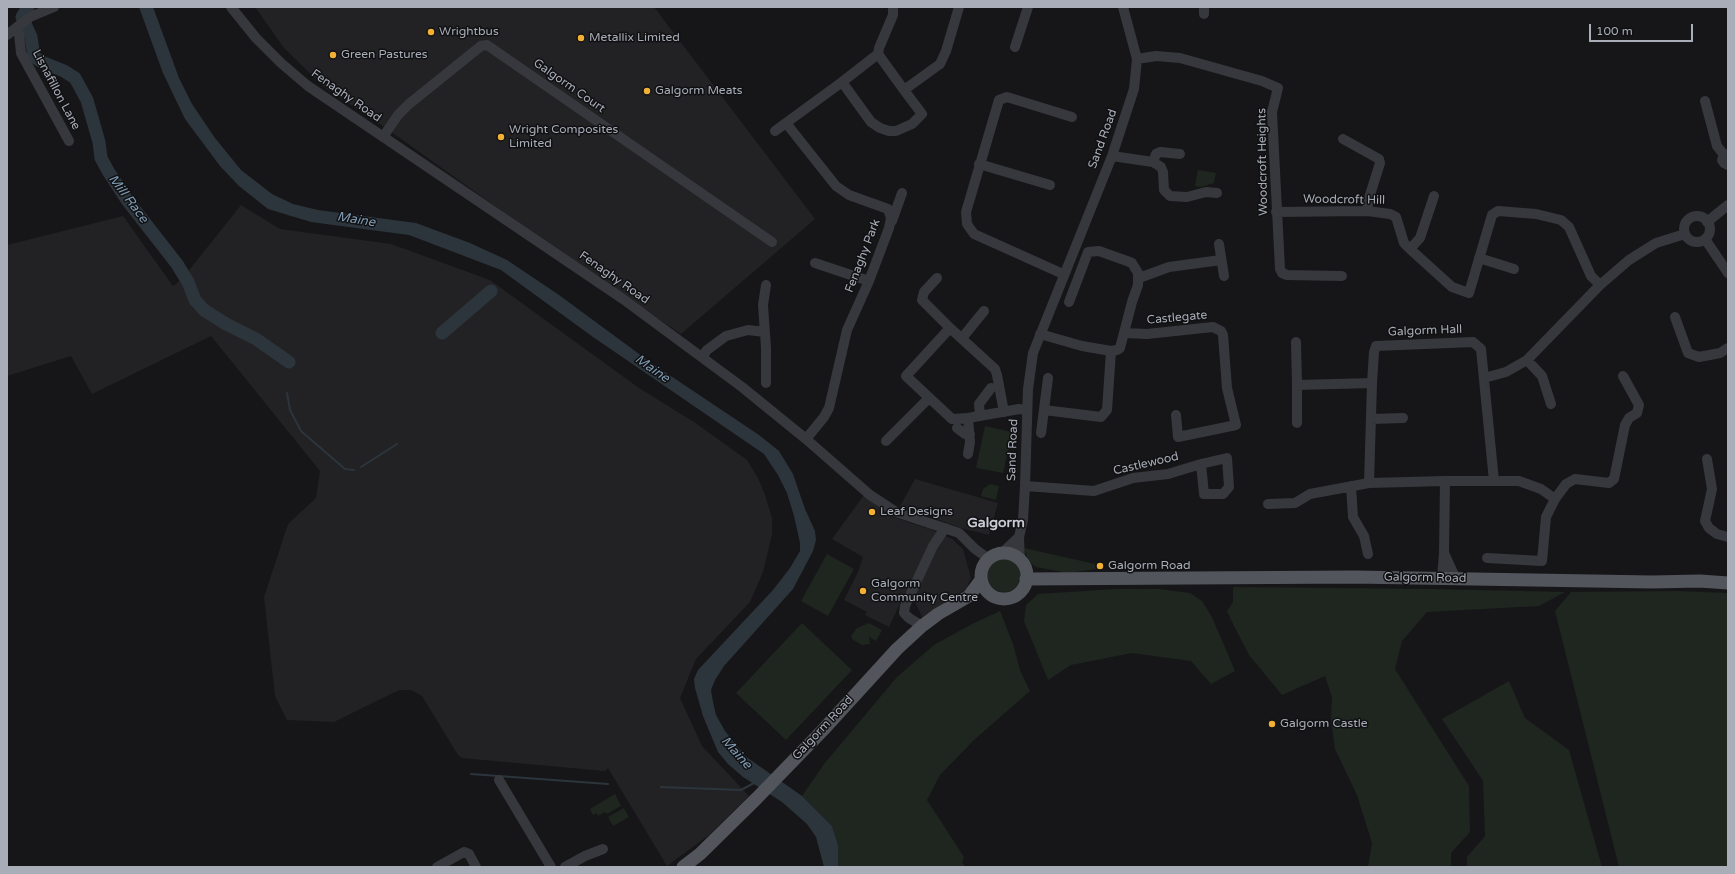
<!DOCTYPE html>
<style>
body{margin:0}
#map{position:relative;width:1735px;height:874px;overflow:hidden;background:#161618;font-family:"Varela Round",sans-serif}
canvas{display:block}
.frame{position:absolute;inset:0;border:8px solid #a8adb8;pointer-events:none}
.scale{position:absolute;left:1589px;top:24px;width:104px;height:18px;box-sizing:border-box;border:2px solid #a8adb8;border-top:0;padding-left:5px;font-size:12px;line-height:14px;white-space:nowrap;color:#a8adb8;-webkit-text-stroke:3px #111113;paint-order:stroke}
</style>
<div id="map">
<canvas width="1735" height="874"></canvas>
<div class="frame"></div>
<div class="scale">100 m</div>
</div>
<script>
const ctx = document.querySelector('canvas').getContext('2d');
ctx.lineJoin = 'round';
function fill(path, color) {
  ctx.fillStyle = color;
  ctx.fill(path, 'evenodd');
}
function toPath(rows) {
  const path = new Path2D();
  for (const r of rows) {
    if (r.length === 3) {
      path.moveTo(r[0] + r[2], r[1]);
      path.arc(r[0], r[1], r[2], 0, 2 * Math.PI);
      continue;
    }
    path.moveTo(r[0], r[1]);
    for (let i = 2; i < r.length; i += 2) path.lineTo(r[i], r[i + 1]);
  }
  return path;
}
function strokePath(path, color, width, dash) {
  ctx.strokeStyle = color;
  ctx.lineWidth = width;
  ctx.lineCap = dash ? 'butt' : 'round';
  ctx.setLineDash(dash || []);
  ctx.stroke(path);
}
function write(font, color, halo, rows, align = 'center') {
  ctx.font = font + ' "Varela Round",sans-serif';
  ctx.lineWidth = 3;
  ctx.setLineDash([]);
  ctx.textBaseline = 'middle';
  ctx.strokeStyle = halo;
  ctx.fillStyle = color;
  for (const [text, x, y, turn = 0] of rows) {
    ctx.save();
    ctx.translate(x, y);
    ctx.rotate((+turn || 0) * Math.PI / 180);
    ctx.textAlign = isNaN(turn) ? turn : align;
    if (halo) ctx.strokeText(text, 0, 0);
    ctx.fillText(text, 0, 0);
    ctx.restore();
  }
}
fill(toPath([
 [255,7,654,7,815,219,681,334,562,254,390,131,325,88,284,48],
 [241,205,280,229,391,244,490,280,639,388,694,422,747,460,758,478,765,495,772,518,772,534,763,572,750,602,696,659,680,698,702,746,749,796,709,835,667,866,608,768,605,771,462,758,458,755,422,696,411,690,399,690,334,722,287,720,275,696,264,597,288,524,316,498,320,471,211,336,92,394,71,356,7,376,7,245,123,216,173,286,182,279],
 [915,479,998,503,989,535,961,528,900,506],
 [864,495,893,517,932,530,952,539,963,549,971,578,966,589,922,617,915,602,903,597,889,627,865,615,867,612,844,600,858,572,863,557,832,539]
]), '#222225');
fill(toPath([
 [1198,170,1216,173,1214,183,1201,187,1195,186],
 [985,426,1012,432,1003,473,976,468],
 [990,484,999,486,996,500,981,496,983,489],
 [1024,548,1095,564,1096,569,1068,573,1036,567,1028,561],
 [827,554,854,569,828,616,801,601],
 [1004,575,17],
 [1233,587,1432,589,1565,592,1539,606,1427,612,1402,641,1395,669,1469,786,1470,832,1451,853,1451,867,1368,867,1372,843,1357,795,1335,749,1331,720,1332,697,1325,676,1282,695,1249,655,1233,624,1227,611,1233,602],
 [1115,589,1159,589,1190,593,1202,601,1212,617,1235,671,1211,684,1191,661,1132,653,1071,665,1048,680,1024,621,1026,605,1038,594],
 [1677,591,1728,593,1728,867,1619,867,1555,611,1571,592],
 [1000,611,1013,644,1020,670,1030,691,974,740,940,775,927,800,964,857,962,863,966,867,838,867,838,845,832,826,802,796,824,764,897,677,934,645,972,624],
 [802,623,852,670,786,740,736,693],
 [869,623,882,630,876,641,869,637,870,644,862,645,852,639,851,636,857,628],
 [1509,681,1525,718,1569,750,1602,867,1467,867,1467,857,1485,836,1483,781,1442,719],
 [615,794,621,806,607,814,605,812,598,816,597,813,593,815,590,809],
 [624,808,629,817,613,826,608,817]
]), '#1e261f');
fill(toPath([
 [139,7,153,7,179,78,192,104,215,138,241,170,272,194,293,204,318,210,416,223,470,243,507,260,559,295,650,362,759,435,779,451,793,474,805,509,815,531,816,540,813,551,793,589,724,666,715,680,711,690,713,702,716,715,725,731,745,756,802,796,832,826,838,845,838,867,824,867,816,837,807,824,782,802,743,777,728,764,718,752,703,716,695,688,694,679,698,670,773,590,790,568,800,551,800,543,794,516,787,493,778,475,764,454,593,337,501,270,409,235,311,222,268,209,239,186,220,166,185,119,163,73]
]), '#2c353c');
strokePath(toPath([
 [287,393,290,410,301,431,345,469,354,470],
 [361,467,397,444],
 [471,774,608,784],
 [661,787,741,790,754,783]
]), '#2c353c', 2);
strokePath(toPath([
 [28,7,22,17,31,37,34,57,44,63,64,71,75,78,87,100,99,142,101,158,108,171,127,200,177,264,188,282,195,300,204,310,226,324,256,339,289,362],
 [442,333,491,291]
]), '#2c353c', 13);
strokePath(toPath([
 [231,7,256,38,281,63,308,86,623,299,742,387,806,439,870,495,896,512,959,533,975,549,989,559],
 [893,7,893,15,879,48,878,54,904,90],
 [1204,7,1204,14],
 [16,28,19,34,21,53,69,141],
 [7,35,30,17,54,7],
 [1015,47,1028,7],
 [1137,59,1156,56,1180,58,1262,81,1278,88,1272,112,1280,269,1282,273,1287,275,1342,276],
 [842,82,878,54],
 [1705,101,1717,146,1724,155],
 [786,123,836,186,849,195,888,209,891,218,889,228,869,281,847,330,829,408,824,417,806,439],
 [775,131,842,82,871,122,880,128,889,131,896,131,912,124,922,114,904,90,940,64,946,51,959,7],
 [383,137,398,115,409,104,481,46,487,45,772,242],
 [1343,139,1379,159,1380,163,1369,198,1367,211],
 [1728,154,1724,155,1722,160,1724,163,1728,165],
 [1112,156,1153,162,1161,167,1163,172,1164,190,1170,196,1187,197,1206,192,1217,193],
 [1153,162,1156,154,1160,152,1180,154],
 [979,164,1050,185],
 [1276,212,1367,211,1390,214,1396,217,1404,243,1410,249,1452,287,1469,293,1492,215,1498,211,1536,214,1561,220,1569,227,1591,276,1600,285],
 [1697,229,13],
 [892,221,902,193],
 [1707,222,1728,205],
 [1705,239,1728,273],
 [1219,244,1224,276],
 [1410,249,1420,238,1434,196],
 [1479,258,1514,269],
 [815,263,869,281],
 [1063,274,974,234,967,224,966,212,999,100,1007,97,1072,117],
 [937,278,924,292,922,300,950,328,995,369,997,375,1004,412],
 [1139,278,1169,267,1221,260],
 [766,285,763,305,766,348,766,383],
 [1675,317,1688,353,1699,357,1720,353,1728,348],
 [950,328,906,376,952,419,968,418,1019,409,1027,410],
 [1124,333,1147,334,1213,327,1221,331,1223,335,1227,388,1236,425,1178,437,1176,415],
 [1040,334,1082,346,1111,351,1117,350,1120,348,1132,302,1138,285,1138,273,1132,263,1127,261,1099,251,1088,252,1069,302],
 [962,338,984,311],
 [1296,342,1297,385,1372,383],
 [702,357,707,350,726,336,748,330,765,332],
 [1527,360,1542,376,1551,404],
 [1484,378,1506,372,1527,360,1600,285,1629,260,1656,243,1685,234],
 [1044,410,1101,417,1107,410,1111,351],
 [980,416,979,404,991,388],
 [1371,419,1403,418],
 [1297,423,1297,385],
 [957,428,965,434,970,434],
 [1041,433,1048,378],
 [886,441,929,398],
 [968,454,970,442,968,418],
 [1707,459,1712,489,1705,521,1709,528,1717,534,1728,537],
 [1369,483,1372,383,1374,352,1376,346,1473,342,1481,349,1494,481],
 [1025,486,1094,491,1133,478,1168,474,1201,464,1227,458,1229,487,1223,494,1204,494,1201,464],
 [1351,486,1353,517,1364,536,1368,554],
 [1268,504,1295,503,1310,494,1369,483,1445,481,1519,481,1541,489,1555,499],
 [1444,553,1456,579],
 [1001,554,1019,537],
 [1487,558,1542,561,1546,517,1555,499,1566,484,1575,479,1609,483,1614,479,1625,425,1629,418,1637,413,1639,405,1623,376],
 [1020,561,1019,537,1023,520,1025,486,1028,389,1033,353,1112,156,1134,89,1137,59,1123,7],
 [1442,578,1444,553,1445,481],
 [922,626,909,618,904,613,905,606,933,546,945,528],
 [499,780,551,867],
 [437,867,464,852,469,854,476,867],
 [565,867,585,856,603,849]
]), '#37383d', 10);
strokePath(toPath([
 [1004,576,23],
 [1026,579,1355,577,1652,582,1700,581,1728,583],
 [683,867,700,854,757,798,823,730,897,649,922,626,938,614,969,596,981,580]
]), '#53555c', 13);
for (const [x, y, r, color] of [
 [431,32,4,"#f2b134"],
 [581,38,4,"#f2b134"],
 [333,55,4,"#f2b134"],
 [647,91,4,"#f2b134"],
 [501,137,4,"#f2b134"],
 [872,512,4,"#f2b134"],
 [1100,566,4,"#f2b134"],
 [863,591,4,"#f2b134"],
 [1272,724,4,"#f2b134"]
]) {
  const dot = new Path2D();
  dot.arc(x, y, r, 0, 2 * Math.PI);
  ctx.fillStyle = color;
  ctx.fill(dot);
  strokePath(dot, '#111113', 1.5);
}
write('12px', '#a8adb8', '#111113', [
 ["Wrightbus",439,32],
 ["Metallix Limited",589,38],
 ["Green Pastures",341,55],
 ["Galgorm Meats",655,91],
 ["Wright Composites",509,130],
 ["Limited",509,144],
 ["Leaf Designs",880,512],
 ["Galgorm Road",1108,566],
 ["Galgorm",871,584],
 ["Community Centre",871,598],
 ["Galgorm Castle",1280,724]
], 'left');
write('12px', '#a8adb8', '#111113', [
 ["Galgorm Court",569,86,35],
 ["Lisnafillon Lane",56,90,62],
 ["Fenaghy Road",346,96,35],
 ["Sand Road",1103,139,-70],
 ["Woodcroft Heights",1263,162,-91],
 ["Woodcroft Hill",1344,200,1],
 ["Fenaghy Park",863,256,-69],
 ["Fenaghy Road",614,278,35],
 ["Castlegate",1177,318,-5],
 ["Galgorm Hall",1425,331,-2],
 ["Sand Road",1013,450,-88],
 ["Castlewood",1146,464,-13],
 ["Galgorm Road",1425,578,1],
 ["Galgorm Road",823,728,-47]
]);
write('italic 13px', '#7f9bb3', '#111113', [
 ["Mill Race",128,199,53],
 ["Maine",356,220,9],
 ["Maine",652,369,35],
 ["Maine",736,753,48]
]);
write('bold 14px', '#c9ccd4', '#111113', [
 ["Galgorm",996,523]
]);
</script>
